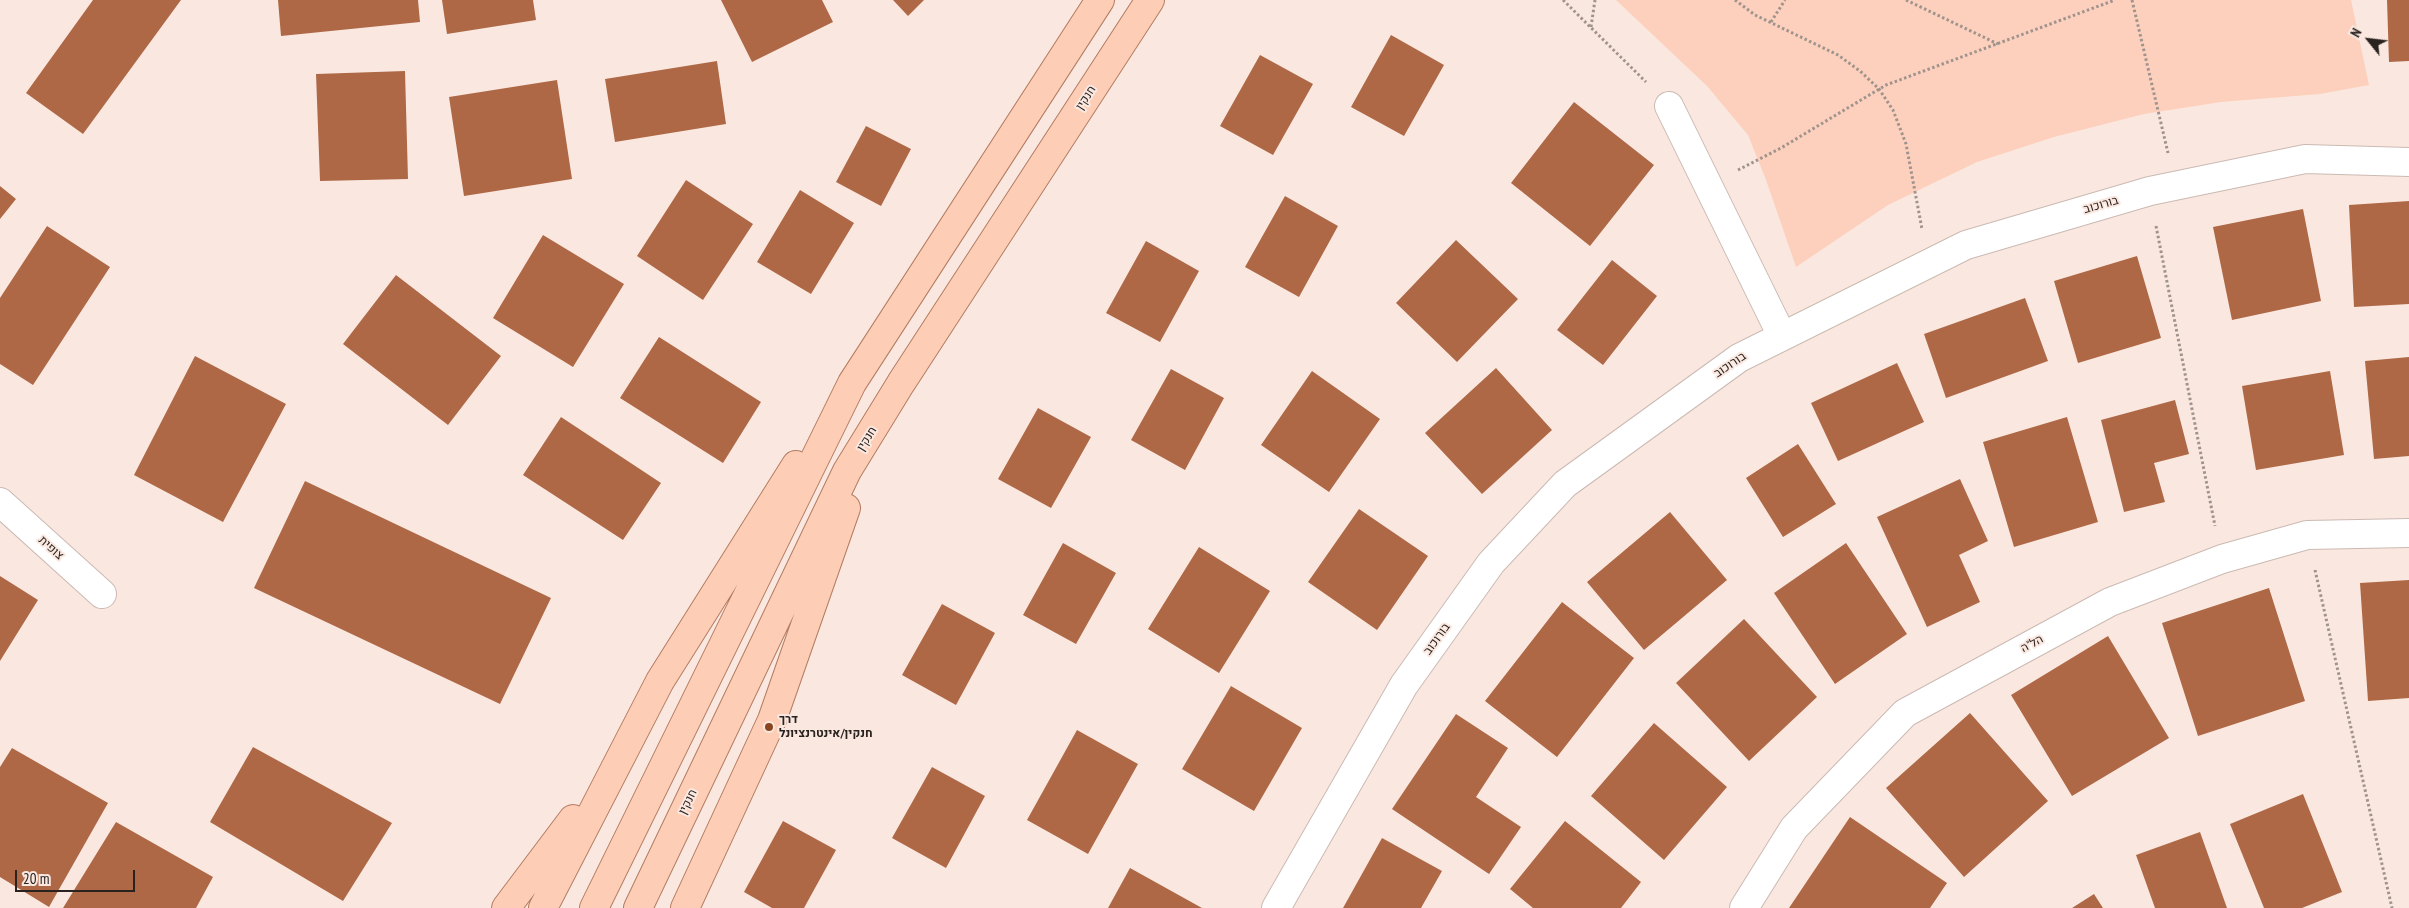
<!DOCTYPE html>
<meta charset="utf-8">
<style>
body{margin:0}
#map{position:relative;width:2409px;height:908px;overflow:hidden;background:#fae8e0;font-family:"PT Sans Narrow",sans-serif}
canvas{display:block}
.north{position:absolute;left:2344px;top:15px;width:50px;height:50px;-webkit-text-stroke:4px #fae8e0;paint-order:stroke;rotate:299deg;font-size:14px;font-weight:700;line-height:20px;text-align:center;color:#29221f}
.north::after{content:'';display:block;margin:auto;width:18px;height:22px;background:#29221f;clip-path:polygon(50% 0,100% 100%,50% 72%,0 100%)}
.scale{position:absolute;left:15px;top:870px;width:120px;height:22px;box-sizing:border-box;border:2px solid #29221f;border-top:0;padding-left:6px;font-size:15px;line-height:18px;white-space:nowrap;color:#29221f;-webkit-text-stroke:4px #fae8e0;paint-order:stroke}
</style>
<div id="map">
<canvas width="2409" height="908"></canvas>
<div class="north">N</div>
<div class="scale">20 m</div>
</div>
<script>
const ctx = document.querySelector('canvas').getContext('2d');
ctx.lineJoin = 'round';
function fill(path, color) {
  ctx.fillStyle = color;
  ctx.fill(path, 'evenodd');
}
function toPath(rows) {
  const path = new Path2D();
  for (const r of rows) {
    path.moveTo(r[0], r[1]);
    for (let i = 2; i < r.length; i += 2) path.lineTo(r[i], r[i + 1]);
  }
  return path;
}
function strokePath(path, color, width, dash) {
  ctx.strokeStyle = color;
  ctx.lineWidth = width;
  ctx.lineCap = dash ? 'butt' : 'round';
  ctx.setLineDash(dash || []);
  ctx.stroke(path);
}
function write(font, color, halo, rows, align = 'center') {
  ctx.font = font + ' "PT Sans Narrow",Heebo,sans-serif';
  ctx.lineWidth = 4;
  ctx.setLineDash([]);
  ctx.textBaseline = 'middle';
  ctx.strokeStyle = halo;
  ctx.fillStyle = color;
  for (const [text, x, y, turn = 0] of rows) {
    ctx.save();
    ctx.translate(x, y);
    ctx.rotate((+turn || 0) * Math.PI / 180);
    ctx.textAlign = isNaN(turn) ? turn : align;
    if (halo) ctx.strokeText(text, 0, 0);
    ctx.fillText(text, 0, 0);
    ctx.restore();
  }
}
fill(toPath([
 [1616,0,2351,0,2369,85,2320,94,2221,102,2144,114,2054,137,1977,162,1888,205,1796,267,1766,180,1748,135,1707,86]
]), '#fcd0bc');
fill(toPath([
 [93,0,181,0,83,134,26,93],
 [278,0,418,0,420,22,281,36],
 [442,0,533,0,536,20,447,34],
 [721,0,822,0,833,22,752,62],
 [893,0,924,0,908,16],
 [2387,0,2409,0,2409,61,2389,62],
 [1391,35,1444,65,1404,136,1351,107],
 [1260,55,1313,84,1273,155,1220,126],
 [717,61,726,124,615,142,605,79],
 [405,71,408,179,320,181,316,74],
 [557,80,572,179,464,196,449,97],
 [1574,102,1654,165,1590,246,1511,183],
 [866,126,911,149,881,206,836,182],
 [686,180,753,224,703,300,637,256],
 [0,186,16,199,0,219],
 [800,190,854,223,811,294,757,262],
 [1285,196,1338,226,1299,297,1245,267],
 [2409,201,2409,304,2354,307,2349,205],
 [2303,209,2321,301,2232,320,2213,227],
 [47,226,110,267,33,385,0,364,0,298],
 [543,235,624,284,573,367,493,318],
 [1456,240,1518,299,1457,362,1396,303],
 [1146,241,1199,271,1160,342,1106,313],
 [2137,256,2161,338,2078,363,2054,281],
 [1612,260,1657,296,1603,365,1557,330],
 [396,275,501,356,448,425,343,344],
 [2025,298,2048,361,1946,398,1924,334],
 [659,337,761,402,723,463,620,398],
 [195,356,286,404,223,522,134,475],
 [2409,357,2409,456,2374,459,2365,361],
 [1897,363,1924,422,1838,461,1811,403],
 [1496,368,1552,430,1482,494,1425,433],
 [1171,369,1224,398,1185,470,1131,440],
 [1312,371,1380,419,1329,492,1261,445],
 [2330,371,2344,455,2256,470,2242,386],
 [2175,400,2189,454,2154,463,2165,502,2124,512,2101,420],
 [1038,408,1091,437,1051,508,998,479],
 [561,417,661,483,623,540,523,475],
 [2067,417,2098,522,2014,547,1983,442],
 [1798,444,1836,504,1783,537,1746,478],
 [1960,479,1988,541,1959,555,1980,602,1927,627,1877,517],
 [305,481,551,598,500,704,254,588],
 [1359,509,1428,556,1377,630,1308,582],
 [1670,512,1727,580,1644,650,1587,582],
 [1063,543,1116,573,1076,644,1023,615],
 [1846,543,1907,634,1835,684,1774,593],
 [1199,547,1270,591,1219,673,1148,629],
 [0,576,38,600,0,661],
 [2409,580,2409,698,2368,701,2360,583],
 [2269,588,2305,701,2198,736,2162,623],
 [1562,602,1634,658,1557,757,1485,701],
 [942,604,995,633,956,705,902,675],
 [1744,619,1817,697,1749,761,1676,683],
 [2108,636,2169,738,2072,796,2011,695],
 [1231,686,1302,728,1254,811,1182,769],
 [1970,713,2048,801,1964,877,1886,788],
 [1456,714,1508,748,1476,797,1521,827,1489,874,1392,809],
 [1654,723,1727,787,1664,860,1591,796],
 [1077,730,1138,764,1088,854,1027,820],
 [253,747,392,823,343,901,210,822],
 [12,748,108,803,49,907,0,877,0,767],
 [932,767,985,796,946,868,892,838],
 [2303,794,2342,892,2302,908,2264,908,2230,824],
 [1850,817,1947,883,1930,908,1789,908],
 [783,821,836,850,804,908,772,908,744,892],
 [1565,821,1641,882,1621,908,1533,908,1510,889],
 [116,822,213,877,196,908,63,908],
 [2200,832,2227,908,2155,908,2136,855],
 [1382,838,1442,871,1421,908,1343,908],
 [1130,868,1202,908,1108,908],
 [2094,894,2103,908,2072,908]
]), '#ae6846');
const minor = toPath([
 [1669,106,1782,336],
 [0,502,102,594],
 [1276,908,1404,685,1491,563,1565,484,1739,358,1966,245,2150,191,2305,159,2409,162],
 [1744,908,1794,828,1905,713,2110,602,2222,559,2307,535,2409,533]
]);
const major = toPath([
 [506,908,573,819],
 [543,908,660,681,796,465],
 [594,908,852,383,1100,0],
 [638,908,847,471,901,383,1150,0],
 [685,908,772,720,846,508]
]);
strokePath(minor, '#cbbab3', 30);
strokePath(major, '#b37c61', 30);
strokePath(toPath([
 [1563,0,1646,82],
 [1735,0,1755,15,1838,55,1860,71,1879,89,1893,110,1906,144,1922,229],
 [1906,0,1998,44],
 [2132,0,2168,153],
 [1771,22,1785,0],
 [1591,27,1595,0],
 [1738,170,1781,148,1886,85,2115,0],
 [2156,226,2215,526],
 [2315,570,2392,908]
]), '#a0938d', 3, [2.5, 2.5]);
strokePath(minor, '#fff', 28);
strokePath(major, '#fecdb6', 28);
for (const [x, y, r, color] of [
 [769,727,5,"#8a441f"]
]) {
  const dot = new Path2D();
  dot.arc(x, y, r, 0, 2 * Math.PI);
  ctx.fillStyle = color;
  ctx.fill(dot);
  strokePath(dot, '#fae8e0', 2);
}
write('12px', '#29221f', '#fae8e0', [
 ["חנקין",1086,98,-57],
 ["בורוכוב",2101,205,-16],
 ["בורוכוב",1730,365,-34],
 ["חנקין",867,439,-58],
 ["צופית",51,548,42],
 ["בורוכוב",1437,639,-54],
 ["הל\"ה",2032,644,-28],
 ["חנקין",688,802,-64]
]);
write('bold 12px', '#29221f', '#fae8e0', [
 ["דרך",779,720],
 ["חנקין/אינטרנציונל",779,734]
], 'left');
</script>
